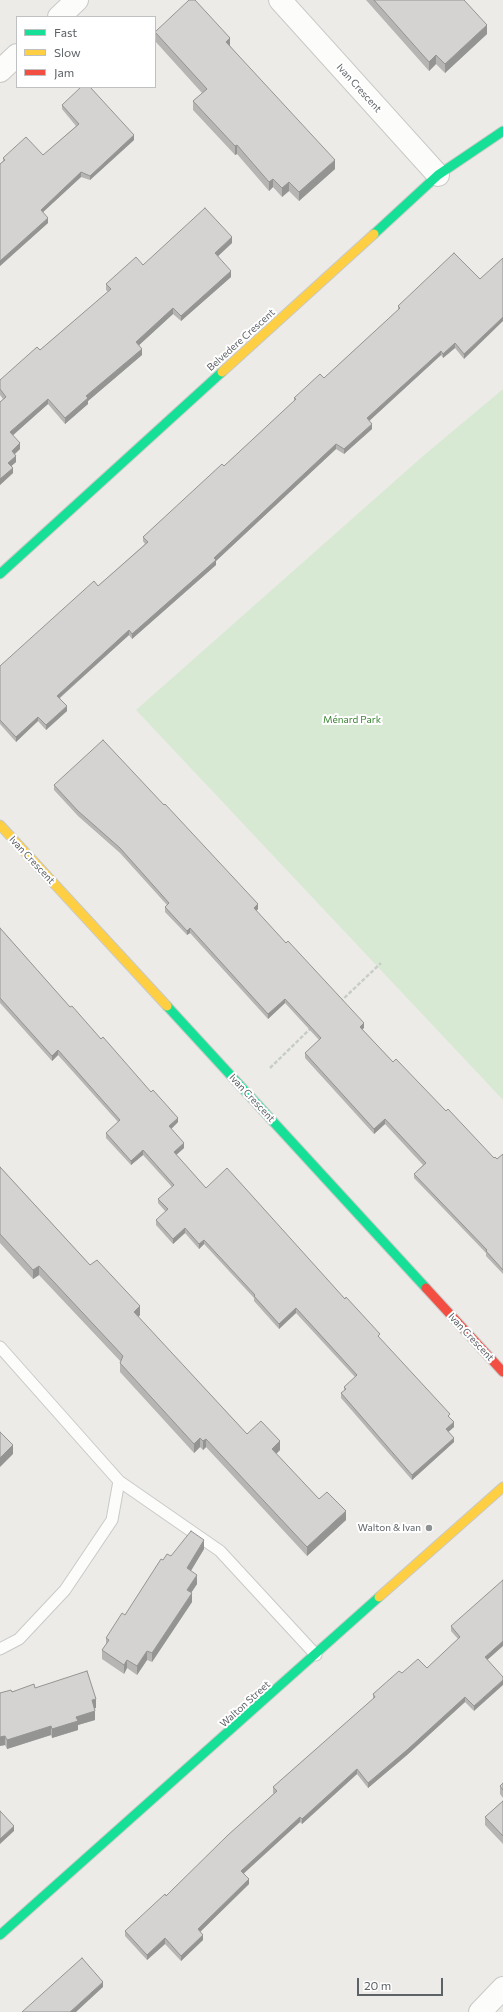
<!DOCTYPE html>
<meta charset="utf-8">
<style>
body{margin:0}
#map{position:relative;width:503px;height:2012px;overflow:hidden;background:#edebe7;font-family:Commissioner,sans-serif}
canvas{display:block}
.legend{position:absolute;left:16px;top:16px;width:140px;height:72px;box-sizing:border-box;background:#fff;border:1px solid #bec0c2;margin:0;padding:5px 7px;list-style:none;font-size:12px;color:#5d6266}
.legend li{display:flex;align-items:center;gap:8px;height:20px}
.legend b{width:20px;border:1px solid #bec0c2}
.scale{position:absolute;left:357px;top:1978px;width:86px;height:18px;box-sizing:border-box;border:2px solid #5d6266;border-top:0;padding-left:5px;font-size:12px;line-height:14px;white-space:nowrap;color:#5d6266;-webkit-text-stroke:3px #fff;paint-order:stroke}
</style>
<div id="map">
<canvas width="503" height="2012"></canvas>
<ul class="legend">
<li><b style="height:5px;background:#16e098"></b>Fast</li>
<li><b style="height:5px;background:#ffcf43"></b>Slow</li>
<li><b style="height:5px;background:#f24e42"></b>Jam</li>
</ul>
<div class="scale">20 m</div>
</div>
<script>
const ctx = document.querySelector('canvas').getContext('2d');
ctx.lineJoin = 'round';
function fill(path, color) {
  ctx.fillStyle = color;
  ctx.fill(path, 'evenodd');
}
function toPath(rows) {
  const path = new Path2D();
  for (const r of rows) {
    path.moveTo(r[0], r[1]);
    for (let i = 2; i < r.length; i += 2) path.lineTo(r[i], r[i + 1]);
  }
  return path;
}
function strokePath(path, color, width, dash) {
  ctx.strokeStyle = color;
  ctx.lineWidth = width;
  ctx.lineCap = dash ? 'butt' : 'round';
  ctx.setLineDash(dash || []);
  ctx.stroke(path);
}
function write(font, color, halo, rows, align = 'center') {
  ctx.font = font + ' Commissioner,sans-serif';
  ctx.lineWidth = 4;
  ctx.setLineDash([]);
  ctx.textBaseline = 'middle';
  ctx.strokeStyle = halo;
  ctx.fillStyle = color;
  for (const [text, x, y, turn = 0] of rows) {
    ctx.save();
    ctx.translate(x, y);
    ctx.rotate((+turn || 0) * Math.PI / 180);
    ctx.textAlign = isNaN(turn) ? turn : align;
    if (halo) ctx.strokeText(text, 0, 0);
    ctx.fillText(text, 0, 0);
    ctx.restore();
  }
}
fill(toPath([
 [503,389,503,1100,136,710,423,456]
]), '#d8e9d3');
const lane = toPath([
 [0,1347,119,1481,220,1551,316,1655],
 [0,1649,19,1639,65,1590,112,1520,119,1481]
]);
const street = toPath([
 [280,0,438,175],
 [59,17,77,0],
 [0,71,17,55],
 [480,2012,503,1988]
]);
const fast = toPath([
 [374,234,438,175,503,131],
 [0,574,222,372],
 [167,1006,426,1288],
 [0,1935,379,1597]
]);
const slow = toPath([
 [222,372,374,234],
 [0,825,167,1006],
 [379,1597,503,1487]
]);
const jam = toPath([
 [426,1288,503,1372]
]);
strokePath(lane, '#c9c9c8', 13);
strokePath(street, '#c9c9c8', 24);
strokePath(fast, '#c8c9c8', 11);
strokePath(slow, '#c8c9c8', 11);
strokePath(jam, '#c8c9c8', 11);
strokePath(toPath([
 [340,1002,381,963],
 [270,1068,311,1028]
]), '#c7cdc9', 2.5, [4, 2]);
strokePath(lane, '#fcfcfb', 11);
strokePath(street, '#fcfcfb', 22);
strokePath(fast, '#16e098', 9);
strokePath(slow, '#ffcf43', 9);
strokePath(jam, '#f24e42', 9);
fill(toPath([
 [366,0,464,0,487,34,445,73,436,64,429,71],
 [155,32,230,46,335,169,299,201,289,191,282,197,273,187,269,191,237,154,235,155,193,110,193,101,202,93,155,41],
 [62,105,134,140,90,180,81,177,43,212,48,223,0,266,0,164,3,161,3,158,43,155,76,126,62,109],
 [232,243,218,256,231,277,181,321,173,314,139,345,142,355,88,401,88,404,65,424,48,404,12,435,20,449,14,454,16,462,11,466,13,473,0,485,0,402,3,399,0,395,0,380,40,350,108,292,106,290,106,284,143,265],
 [480,279,464,359,455,348,443,358,441,355,369,421,372,429,344,454,336,449,216,561,216,565,132,639,129,635,60,698,67,711,46,730,38,721,16,742,0,724,0,666,98,586,145,544,143,541,143,537,224,466,294,401,294,398,324,378,398,310,398,306],
 [54,785,258,909,256,911,364,1028,362,1029,393,1062,446,1111,494,1158,497,1159,503,1154,503,1274,486,1256,486,1253,414,1178,414,1174,423,1165,385,1124,374,1134,305,1058,305,1053,319,1040,285,1003,268,1019,190,933,187,935,165,912,165,907,167,905,120,853,78,816,54,790],
 [0,928,70,1007,178,1122,171,1129,184,1148,176,1155,206,1188,380,1339,450,1419,454,1427,448,1432,454,1442,412,1480,341,1398,341,1393,344,1391,344,1387,355,1377,296,1313,279,1329,254,1301,254,1298,204,1244,199,1249,185,1233,173,1244,156,1225,156,1220,166,1212,158,1203,158,1199,172,1187,143,1155,131,1165,106,1138,106,1133,118,1122,58,1055,52,1061,0,1003],
 [0,1167,90,1265,140,1315,138,1317,247,1434,280,1450,276,1454,319,1499,346,1520,307,1556,206,1447,203,1450,200,1447,194,1453,120,1372,120,1363,121,1362,39,1275,33,1279,0,1243],
 [204,1549,191,1571,197,1584,191,1593,192,1602,152,1662,147,1660,137,1675,127,1668,124,1674,102,1659,102,1650,106,1644,106,1638,125,1615,163,1560,171,1556],
 [451,1626,487,1660,474,1711,465,1702,407,1755,368,1788,357,1774,302,1824,300,1822,244,1873,249,1884,200,1932,203,1940,181,1961,165,1944,147,1960,125,1936,125,1931,166,1896,274,1793,273,1793,273,1787,373,1699,373,1694,402,1673,427,1668,458,1639,451,1631],
 [35,1688,96,1708,94,1708,95,1720,78,1725,78,1730,52,1738,51,1735,7,1749,5,1745,0,1746,0,1693],
 [503,1783,503,1798,500,1794,500,1786],
 [503,1801,503,1844,485,1825,485,1817]
]), '#b6b5b4');
fill(toPath([
 [487,25,487,34,445,73,445,64],
 [230,38,230,47,226,42],
 [436,55,436,64,429,71,429,62],
 [134,135,134,140,90,180,90,176],
 [237,145,237,154,235,155,235,146],
 [335,160,335,169,299,201,299,192],
 [81,172,81,177,41,214,41,210],
 [273,179,273,187,269,191,269,182],
 [289,182,289,191,282,197,282,188],
 [48,218,48,223,0,266,0,261],
 [232,237,232,243,215,259,215,253],
 [231,271,231,277,181,321,181,316],
 [173,308,173,314,136,348,136,342],
 [503,317,503,321,464,359,464,354],
 [455,343,455,348,443,358,443,354],
 [142,349,142,355,88,401,88,404,65,424,65,418,86,396],
 [441,351,441,355,367,423,367,418],
 [48,399,48,404,10,438,10,432],
 [372,424,372,429,344,454,344,449],
 [20,443,20,449,12,457,12,451],
 [336,444,336,449,216,561,216,565,132,639,132,634],
 [16,456,16,462,8,469,8,463],
 [13,468,13,473,0,485,0,479],
 [129,630,129,635,57,700,57,696],
 [67,706,67,711,46,730,46,725],
 [38,717,38,721,16,742,16,737],
 [258,904,258,909,254,913,254,908],
 [190,928,190,933,187,935,187,931],
 [285,999,285,1003,268,1019,268,1014],
 [364,1023,364,1028,360,1031,360,1027],
 [58,1050,58,1055,52,1061,52,1056],
 [178,1118,178,1122,169,1131,169,1126],
 [385,1119,385,1124,374,1134,374,1129],
 [184,1143,184,1148,174,1157,174,1152],
 [143,1150,143,1155,131,1165,131,1161],
 [185,1228,185,1233,173,1244,173,1239],
 [204,1240,204,1244,199,1249,199,1244],
 [39,1266,39,1275,33,1279,33,1270],
 [140,1306,140,1315,134,1321,134,1312],
 [296,1308,296,1313,279,1329,279,1324],
 [454,1422,454,1427,446,1434,446,1429],
 [200,1438,200,1447,194,1453,194,1444],
 [454,1438,454,1442,412,1480,412,1475],
 [206,1439,206,1447,203,1450,203,1441],
 [280,1441,280,1450,272,1458,272,1449],
 [13,1445,13,1454,0,1467,0,1458],
 [346,1511,346,1520,307,1556,307,1547],
 [204,1540,204,1549,187,1577,187,1568],
 [197,1575,197,1584,187,1599,187,1590],
 [192,1593,192,1602,152,1662,152,1653],
 [503,1641,503,1646,485,1662,485,1657],
 [147,1651,147,1660,137,1675,137,1666],
 [127,1660,127,1668,124,1674,124,1665],
 [503,1680,503,1685,474,1711,474,1706],
 [465,1697,465,1702,407,1755,368,1788,368,1783],
 [96,1699,96,1708,92,1709,92,1700],
 [95,1711,95,1720,78,1725,78,1730,52,1738,52,1729,76,1717],
 [51,1726,51,1735,7,1749,7,1740],
 [5,1736,5,1745,0,1746,0,1737],
 [357,1769,357,1774,302,1824,302,1819],
 [300,1817,300,1822,241,1876,241,1871],
 [14,1826,14,1831,0,1844,0,1839],
 [249,1879,249,1884,198,1934,198,1929],
 [203,1935,203,1940,181,1961,181,1956],
 [165,1938,165,1944,147,1960,147,1955],
 [103,1982,103,1987,76,2012,70,2012]
]), '#949492');
const building = toPath([
 [189,0,195,0,230,38,226,42,335,160,299,192,289,182,282,188,273,179,269,182,237,145,235,146,193,101,207,89,155,32,189,0],
 [374,0,464,0,487,25,445,64,436,55,429,62,374,0],
 [81,87,90,87,134,135,90,176,81,172,41,210,48,218,0,261,0,164,5,160,3,158,26,137,43,155,79,124,62,105,81,87],
 [205,208,232,237,215,253,231,271,181,316,173,308,136,342,142,349,86,396,88,398,65,418,48,399,10,432,20,443,12,451,16,456,8,463,13,468,0,479,0,402,6,397,0,389,0,380,37,347,40,350,111,289,106,284,136,257,143,265,205,208],
 [454,253,480,279,503,258,503,317,464,354,455,343,443,354,441,351,367,418,372,424,344,449,336,444,214,558,216,560,132,634,129,630,57,696,67,706,46,725,38,717,16,737,0,720,0,666,94,581,98,586,148,542,143,537,222,464,224,466,296,399,294,398,320,374,324,378,400,308,398,306,454,253],
 [103,740,164,805,165,804,258,904,254,908,286,943,288,941,364,1023,360,1027,393,1062,396,1059,446,1111,448,1109,494,1158,495,1157,497,1159,503,1154,503,1270,486,1251,487,1250,414,1174,426,1163,385,1119,374,1129,305,1053,321,1038,285,999,268,1014,190,928,187,931,165,907,169,903,120,848,78,811,54,785,103,740],
 [0,928,70,1007,72,1006,101,1039,103,1037,151,1092,153,1090,178,1118,169,1126,184,1143,174,1152,206,1188,227,1168,345,1299,346,1297,380,1334,378,1336,450,1414,448,1416,454,1422,446,1429,454,1438,412,1475,341,1393,346,1389,344,1387,357,1375,296,1308,279,1324,254,1296,255,1295,204,1240,199,1244,185,1228,173,1239,156,1220,168,1209,158,1199,174,1185,143,1150,131,1161,106,1133,120,1120,58,1050,52,1056,0,998,0,928],
 [0,1167,90,1265,97,1260,140,1306,134,1312,247,1434,261,1421,280,1441,272,1449,319,1499,327,1492,346,1511,307,1547,206,1439,203,1441,200,1438,194,1444,120,1363,123,1356,39,1266,33,1270,0,1234,0,1167],
 [0,1432,13,1445,0,1458,0,1432],
 [191,1531,204,1540,187,1568,197,1575,187,1590,192,1593,152,1653,147,1651,137,1666,127,1660,124,1665,102,1650,109,1640,106,1638,122,1613,125,1615,161,1559,163,1560,167,1554,171,1556,191,1531],
 [503,1580,503,1641,485,1657,503,1677,503,1680,474,1706,465,1697,407,1750,368,1783,357,1769,302,1819,300,1817,241,1871,249,1879,198,1929,203,1935,181,1956,165,1938,147,1955,125,1931,165,1894,166,1896,228,1835,277,1791,273,1787,375,1697,373,1694,399,1671,402,1673,418,1659,427,1668,460,1637,451,1626,503,1580],
 [87,1671,96,1699,92,1700,95,1711,76,1717,78,1721,52,1729,51,1726,7,1740,5,1736,0,1737,0,1693,11,1690,12,1692,34,1684,35,1688,87,1671],
 [503,1783,503,1790,500,1786,503,1783],
 [503,1801,503,1836,485,1817,503,1801],
 [0,1811,14,1826,0,1839,0,1811],
 [82,1958,103,1982,70,2012,22,2012,82,1958]
]);
fill(building, '#d4d3d1');
strokePath(building, '#949492', 1);
for (const [x, y, r, color] of [
 [429,1528,4,"#8f9293"]
]) {
  const dot = new Path2D();
  dot.arc(x, y, r, 0, 2 * Math.PI);
  ctx.fillStyle = color;
  ctx.fill(dot);
  strokePath(dot, '#fff', 1.5);
}
write('10px', '#5d6266', '#fff', [
 ["Ivan Crescent",359,88,48],
 ["Belvedere Crescent",241,340,-42],
 ["Ivan Crescent",32,860,47],
 ["Ivan Crescent",252,1098,47],
 ["Ivan Crescent",471,1337,47],
 ["Walton Street",245,1704,-42]
]);
write('10px', '#3c8535', '#fff', [
 ["Ménard Park",352,720]
]);
write('10px', '#5d6266', '#fff', [
 ["Walton & Ivan",421,1528]
], 'right');
</script>
